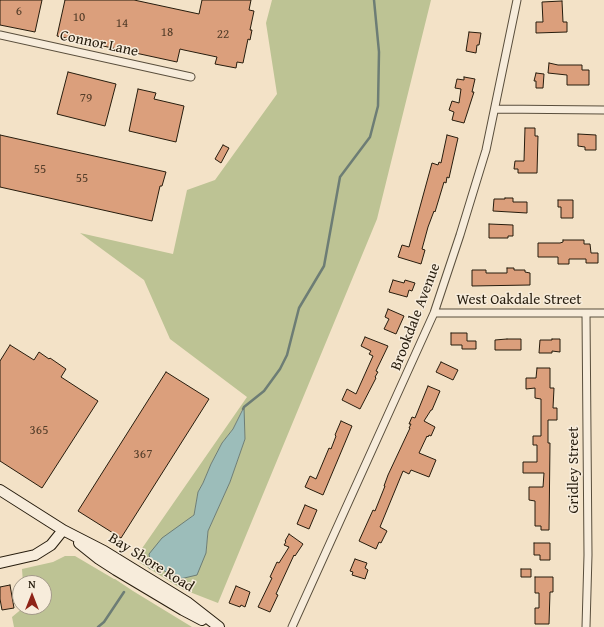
<!DOCTYPE html>
<style>
body{margin:0}
#map{position:relative;width:604px;height:627px;overflow:hidden;background:#f3e2c7;font-family:"Gentium Book Plus",serif}
canvas{display:block}
.north{position:absolute;left:12px;top:575px;width:40px;height:40px;box-sizing:border-box;background:#f7ecdb;border:1px solid #a39989;border-radius:50%;rotate:0deg;font-size:11px;font-weight:700;line-height:16px;text-align:center;color:#261c0d}
.north::after{content:'';display:block;margin:auto;width:14px;height:18px;background:#8f2418;clip-path:polygon(50% 0,100% 100%,50% 72%,0 100%)}
</style>
<div id="map">
<canvas width="604" height="627"></canvas>
<div class="north">N</div>
</div>
<script>
const ctx = document.querySelector('canvas').getContext('2d');
ctx.lineJoin = 'round';
function fill(path, color) {
  ctx.fillStyle = color;
  ctx.fill(path, 'evenodd');
}
function toPath(rows) {
  const path = new Path2D();
  for (const r of rows) {
    path.moveTo(r[0], r[1]);
    for (let i = 2; i < r.length; i += 2) path.lineTo(r[i], r[i + 1]);
  }
  return path;
}
function strokePath(path, color, width, dash) {
  ctx.strokeStyle = color;
  ctx.lineWidth = width;
  ctx.lineCap = dash ? 'butt' : 'round';
  ctx.setLineDash(dash || []);
  ctx.stroke(path);
}
function write(font, color, halo, rows, align = 'center') {
  ctx.font = font + ' "Gentium Book Plus",serif';
  ctx.lineWidth = 3;
  ctx.setLineDash([]);
  ctx.textBaseline = 'middle';
  ctx.strokeStyle = halo;
  ctx.fillStyle = color;
  for (const [text, x, y, turn = 0] of rows) {
    ctx.save();
    ctx.translate(x, y);
    ctx.rotate((+turn || 0) * Math.PI / 180);
    ctx.textAlign = isNaN(turn) ? turn : align;
    if (halo) ctx.strokeText(text, 0, 0);
    ctx.fillText(text, 0, 0);
    ctx.restore();
  }
}
fill(toPath([
 [272,0,431,0,377,219,218,603,182,589,140,563,136,557,247,397,170,339,144,280,80,233,173,254,187,190,215,180,277,94,266,23],
 [243,408,245,439,230,482,208,531,206,553,181,525,194,515,198,492,203,483,211,464,222,443,233,429],
 [65,556,75,556,114,579,115,579,133,591,192,627,14,627,12,617,24,607,44,607,44,583,23,583,22,569,53,562]
]), '#bdc394');
const water = toPath([
 [244,407,245,439,230,482,208,531,206,553,197,575,180,579,153,565,150,561,149,554,162,538,194,515,198,492,203,483,211,464,222,443,233,429,244,407]
]);
fill(water, '#9cbdba');
strokePath(water, '#6d7d75', 1);
strokePath(toPath([
 [243,409,244,407,264,391,280,369,287,355,299,308,324,266,340,177,370,137,378,106,379,52,374,0],
 [150,568,156,562],
 [98,627,104,622,124,592]
]), '#6d7d75', 2.5);
const building = toPath([
 [0,0,42,0,35,32,0,25,0,0],
 [65,0,134,0,199,14,202,0,251,0,249,10,254,11,250,30,252,30,250,40,248,39,243,63,237,62,236,68,215,64,217,57,184,50,180,49,177,62,57,36,65,0],
 [562,1,563,22,567,22,567,32,536,33,536,22,543,22,542,2,562,1],
 [469,32,481,33,479,45,477,45,476,53,466,51,469,32],
 [549,63,558,65,582,65,582,70,589,70,589,85,567,85,567,75,548,73,549,63],
 [68,72,116,84,105,126,57,114,68,72],
 [536,73,544,74,543,88,536,88,536,81,534,81,536,73],
 [464,77,475,79,472,92,474,92,464,123,452,120,454,112,449,110,452,101,459,103,461,89,455,88,457,79,464,80,464,77],
 [138,89,156,93,154,99,184,106,176,142,129,131,138,89],
 [525,128,535,128,535,136,538,136,537,173,518,173,518,169,514,169,515,161,524,161,525,128],
 [578,134,596,135,596,150,585,150,585,147,578,146,578,134],
 [0,135,166,172,162,186,160,186,152,221,0,187,0,135],
 [447,135,458,138,449,178,447,177,446,183,444,182,435,212,434,211,428,227,422,249,425,250,421,264,398,257,402,245,409,247,432,163,438,165,439,162,441,163,447,135],
 [223,145,229,148,221,163,215,159,223,145],
 [505,198,513,198,513,202,527,202,527,213,493,211,494,199,505,199,505,198],
 [558,200,573,200,573,218,561,218,561,207,558,207,558,200],
 [489,224,513,225,513,236,508,236,508,238,489,238,489,224],
 [563,240,584,240,584,244,590,244,591,253,598,253,598,263,586,263,586,259,569,259,569,264,558,264,558,257,538,257,538,243,560,243,563,242,563,240],
 [507,268,514,268,514,270,525,270,525,272,530,273,530,285,472,286,472,270,486,270,486,273,507,273,507,268],
 [393,280,404,283,405,280,415,283,412,291,409,290,407,297,389,292,393,280],
 [388,309,404,316,396,334,384,329,389,319,385,317,388,309],
 [451,333,467,333,467,341,476,341,476,349,462,349,462,345,451,345,451,333],
 [365,337,388,346,376,371,378,372,375,377,376,378,360,409,342,400,347,389,356,394,373,356,369,354,371,351,361,346,365,337],
 [507,339,521,339,521,350,495,350,495,340,507,339],
 [552,339,560,339,560,352,552,351,552,353,539,353,540,340,552,340,552,339],
 [10,345,34,360,39,352,49,359,50,358,66,369,61,377,98,401,42,488,0,461,0,361,10,345],
 [441,362,458,370,453,380,436,372,441,362],
 [537,368,550,368,550,388,554,388,553,408,557,408,557,420,548,420,548,443,550,443,549,530,541,530,541,526,535,526,535,501,529,500,529,487,543,487,544,473,523,473,523,462,537,462,537,445,533,445,533,436,541,436,541,399,535,398,535,388,526,389,526,378,536,378,537,368],
 [166,372,209,399,121,538,78,511,166,372],
 [428,386,440,391,432,410,431,410,424,421,435,427,431,436,429,435,428,437,427,436,419,453,436,460,429,477,411,470,409,474,403,471,380,527,387,531,381,543,379,542,376,549,359,541,373,510,375,511,385,486,384,486,388,475,410,428,409,428,411,424,409,424,412,417,415,418,428,386],
 [341,421,352,426,323,495,305,487,310,476,316,479,329,448,331,449,336,436,335,435,341,421],
 [305,505,317,510,309,529,297,524,305,505],
 [289,534,303,544,295,556,294,555,276,594,278,595,270,612,258,607,272,578,270,577,277,562,279,563,289,547,284,545,286,542,285,541,289,534],
 [534,543,550,543,550,560,540,560,540,555,534,555,534,543],
 [355,559,367,563,365,568,368,570,365,579,352,575,353,572,350,571,355,559],
 [521,569,531,569,531,577,521,577,521,569],
 [535,577,553,577,553,592,550,592,549,624,535,624,535,608,539,608,539,593,535,593,535,577],
 [10,585,14,608,2,610,0,599,0,587,10,585],
 [236,586,250,592,245,607,241,605,240,607,229,603,236,586]
]);
fill(building, '#db9f7c');
strokePath(building, '#261c0d', 1);
const street = toPath([
 [0,35,191,77],
 [495,109,604,110],
 [434,313,604,313],
 [586,313,588,555,586,627],
 [292,627,434,313,460,235,486,150,517,0]
]);
const secondary = toPath([
 [0,490,63,530,104,551,187,602,219,627],
 [79,543,99,559,116,570,183,610,202,620],
 [0,563,35,555,51,545,63,530]
]);
strokePath(street, '#594e3c', 9);
strokePath(secondary, '#261c0d', 12);
strokePath(street, '#f7ecdb', 7);
strokePath(secondary, '#f7ecdb', 10);
write('13px', '#533d29', null, [
 ["6",19,12],
 ["10",79,18],
 ["14",122,24],
 ["18",167,33],
 ["22",223,35],
 ["79",86,99],
 ["55",40,170],
 ["55",82,179],
 ["365",39,431],
 ["367",143,455]
]);
write('15px', '#261c0d', '#f7ecdb', [
 ["Connor Lane",99,44,12],
 ["West Oakdale Street",519,300],
 ["Brookdale Avenue",416,317,-69],
 ["Gridley Street",574,470,-90],
 ["Bay Shore Road",151,563,32]
]);
</script>
